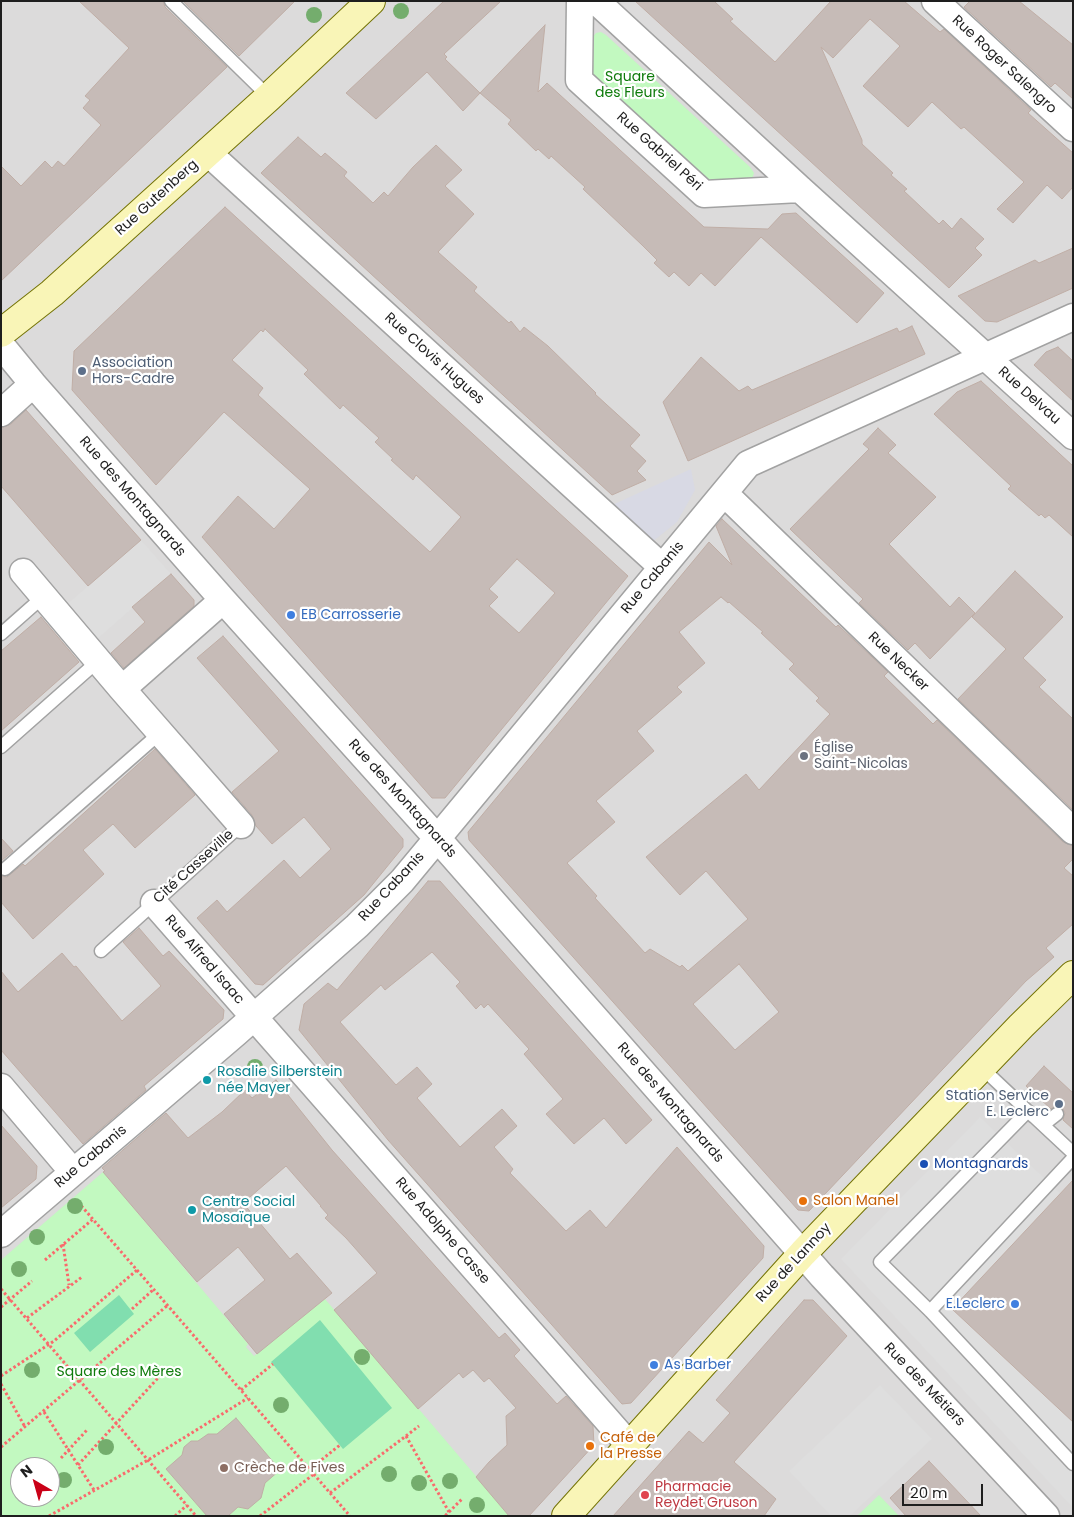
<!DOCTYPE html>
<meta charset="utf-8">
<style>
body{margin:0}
#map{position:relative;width:1074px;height:1517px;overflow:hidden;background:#efeae4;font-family:Poppins,sans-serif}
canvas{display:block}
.frame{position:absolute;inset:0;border:2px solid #1e1e1e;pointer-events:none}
.north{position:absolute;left:10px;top:1457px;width:50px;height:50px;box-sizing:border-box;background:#fff;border:1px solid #a5a5a5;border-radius:50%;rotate:322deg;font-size:14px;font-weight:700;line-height:20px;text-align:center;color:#1e1e1e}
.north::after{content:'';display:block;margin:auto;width:18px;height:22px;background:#ca0118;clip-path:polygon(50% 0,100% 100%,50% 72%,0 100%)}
.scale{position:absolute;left:902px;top:1484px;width:81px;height:22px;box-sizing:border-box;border:2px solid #1e1e1e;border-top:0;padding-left:6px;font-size:15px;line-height:18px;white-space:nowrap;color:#1e1e1e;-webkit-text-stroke:4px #fff;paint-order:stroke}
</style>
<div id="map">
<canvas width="1074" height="1517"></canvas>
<div class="frame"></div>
<div class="north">N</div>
<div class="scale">20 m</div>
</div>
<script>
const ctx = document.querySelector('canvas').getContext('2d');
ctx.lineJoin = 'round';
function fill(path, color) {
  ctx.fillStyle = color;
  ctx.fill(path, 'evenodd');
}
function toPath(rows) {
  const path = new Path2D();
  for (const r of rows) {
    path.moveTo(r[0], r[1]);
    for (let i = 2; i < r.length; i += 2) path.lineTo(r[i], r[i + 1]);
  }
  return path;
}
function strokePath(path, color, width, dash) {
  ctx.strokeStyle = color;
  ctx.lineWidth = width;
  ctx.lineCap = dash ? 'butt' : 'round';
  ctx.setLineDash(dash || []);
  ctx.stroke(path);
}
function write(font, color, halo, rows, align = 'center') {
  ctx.font = font + ' Poppins,sans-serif';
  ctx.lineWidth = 4.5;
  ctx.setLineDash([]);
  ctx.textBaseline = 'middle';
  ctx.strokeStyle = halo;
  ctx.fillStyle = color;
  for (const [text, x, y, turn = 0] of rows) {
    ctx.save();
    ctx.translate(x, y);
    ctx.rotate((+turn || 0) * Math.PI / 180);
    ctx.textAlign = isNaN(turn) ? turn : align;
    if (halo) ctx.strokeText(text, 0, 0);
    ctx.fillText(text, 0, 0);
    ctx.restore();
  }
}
fill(toPath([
 [1,1,1073,1,1073,1516,1,1516],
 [20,1467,50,1467,50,1497,20,1497]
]), '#dcdbdb');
fill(toPath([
 [601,32,606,35,750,167,754,173,752,179,707,183,592,79,591,39,596,33],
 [103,1172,248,1344,246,1347,254,1356,325,1299,510,1516,1,1516,1,1260],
 [20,1467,50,1467,50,1497,20,1497],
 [879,1495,899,1516,857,1516]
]), '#c2f9c0');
fill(toPath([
 [119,1295,134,1314,90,1352,74,1333],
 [320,1320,392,1408,343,1449,271,1362]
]), '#81deaf');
fill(toPath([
 [141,540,171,574,95,641,65,606],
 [980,1117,1060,1193,952,1309,1073,1422,1073,1508,841,1259],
 [880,1385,932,1439,850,1516,831,1516,789,1471]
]), '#dedede');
fill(toPath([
 [691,469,695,490,677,522,652,542,610,506]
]), '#d8d9e4');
const building = toPath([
 [79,1,163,1,165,7,227,67,1,281,1,166,21,186,45,161,52,168,58,161,64,166,101,125,83,108,90,100,85,96,129,48,79,1],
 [183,1,295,1,239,56,183,1],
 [444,1,501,1,444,54,447,57,445,59,480,93,463,111,427,72,376,119,346,93,444,1],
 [635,1,714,1,733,19,730,21,775,62,831,1,904,1,940,32,944,29,1031,110,1028,113,1073,153,1073,187,1062,199,1047,185,1013,223,997,209,1024,182,964,127,961,129,932,102,908,127,863,86,900,46,870,19,833,58,821,47,862,140,862,144,893,173,891,175,907,189,904,191,939,224,943,220,952,229,961,218,984,239,975,248,982,255,949,288,635,1],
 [970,1,1019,1,1073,45,1073,99,1055,83,1051,87,964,7,970,1],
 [545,25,538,92,547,83,704,227,768,229,782,214,796,213,884,293,857,323,761,237,715,286,701,273,689,286,674,272,669,277,654,263,657,260,642,245,583,189,585,187,551,156,549,159,538,149,536,151,508,124,511,120,480,93,545,25],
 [298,137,321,157,325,153,347,172,344,176,373,203,384,192,388,196,413,167,436,145,462,170,445,186,474,214,438,252,477,287,474,291,509,323,511,321,520,332,524,327,548,346,596,393,595,394,640,435,630,446,646,461,637,471,646,480,612,495,261,173,298,137],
 [225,207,628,576,445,798,432,798,202,537,238,496,274,529,310,489,224,412,156,485,72,390,74,351,225,207],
 [265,329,308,370,304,374,340,409,343,405,379,438,375,442,393,459,391,460,413,480,416,475,461,517,430,552,258,395,263,388,232,360,261,330,263,332,265,329],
 [517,559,555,593,519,633,489,606,498,597,489,589,517,559],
 [1073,248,1073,288,997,322,985,321,958,296,1035,260,1039,263,1073,248],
 [912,326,925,354,688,461,663,402,701,357,739,391,748,386,752,390,897,328,899,332,912,326],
 [1058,347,1073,361,1073,401,1034,365,1046,352,1058,347],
 [981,381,1073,466,1073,537,1049,515,1045,518,1041,514,1039,516,1008,489,1011,486,934,414,957,392,981,381],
 [26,410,141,540,88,586,1,486,1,428,11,424,26,410],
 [878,428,896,445,888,453,936,497,889,544,950,607,959,597,975,613,930,659,915,643,908,650,859,603,863,599,790,529,869,449,863,444,878,428],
 [722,519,836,627,838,625,888,672,884,676,933,724,937,720,1063,842,1073,846,1073,859,1064,868,1073,876,1073,924,1046,948,1054,957,1026,981,809,1211,798,1210,469,840,468,832,709,542,732,565,716,526,722,519],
 [721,597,728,603,729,602,763,632,761,633,794,664,789,669,819,698,816,701,830,714,759,790,746,774,646,857,680,895,706,871,748,919,688,971,682,965,680,967,650,949,645,953,595,898,597,896,567,863,615,822,596,801,654,751,637,731,682,692,677,687,705,663,679,632,721,597],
 [739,964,779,1012,735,1050,693,1004,739,964],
 [1015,571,1063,617,1023,658,1046,680,1039,687,1073,719,1073,810,958,699,1006,649,972,617,1015,571],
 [171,574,194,600,194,606,124,668,111,653,145,622,132,607,171,574],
 [41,617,79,662,1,731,1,651,41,617],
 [223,636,403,839,403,847,364,895,263,985,255,984,197,918,217,900,227,912,284,860,300,878,331,849,304,817,272,844,256,826,252,815,232,792,279,751,197,658,223,636],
 [155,749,195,795,135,848,113,824,83,850,104,874,33,939,1,902,1,876,7,877,23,864,25,866,155,749],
 [1,838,13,851,1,861,1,838],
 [428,881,440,881,652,1120,626,1144,604,1118,574,1144,546,1114,563,1099,524,1054,529,1049,488,1004,484,1008,481,1004,476,1009,456,986,460,982,432,952,385,990,381,985,340,1022,396,1085,417,1067,432,1084,417,1098,460,1147,502,1109,517,1126,494,1147,513,1169,510,1173,566,1231,590,1210,606,1228,677,1147,764,1246,763,1258,631,1403,622,1404,388,1140,299,1030,304,1004,328,983,337,990,428,881],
 [139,928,163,956,169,951,224,1010,223,1019,144,1086,146,1090,83,1144,1,1050,1,971,18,992,62,953,74,967,76,966,122,1021,161,986,123,942,139,928],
 [1044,1066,1073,1093,1073,1129,1063,1120,1065,1113,1063,1109,1056,1106,1051,1109,1026,1086,1044,1066],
 [276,1080,332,1150,499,1338,505,1333,520,1350,514,1356,557,1404,566,1396,593,1426,594,1445,529,1516,509,1516,476,1477,489,1462,507,1445,506,1416,516,1408,489,1378,484,1382,473,1370,463,1378,459,1373,418,1409,334,1310,377,1273,346,1238,325,1218,328,1215,320,1206,321,1206,286,1166,243,1203,290,1259,297,1253,332,1293,257,1354,224,1314,265,1280,238,1247,197,1282,103,1172,105,1171,102,1168,166,1113,188,1138,222,1112,245,1090,252,1098,276,1080],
 [1,1125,37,1166,36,1179,1,1208,1,1125],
 [1073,1180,1073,1422,952,1309,1073,1180],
 [804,1300,813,1300,847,1336,734,1462,776,1499,764,1516,613,1516,689,1431,703,1443,730,1413,716,1400,804,1300],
 [236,1418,280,1470,265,1483,261,1498,248,1509,238,1507,228,1516,207,1516,166,1469,182,1455,184,1447,191,1441,198,1441,208,1434,217,1434,236,1418],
 [929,1461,981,1516,906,1516,890,1498,929,1461]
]);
fill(building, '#c6bbb7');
strokePath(building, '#c0aea6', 1);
const lane = toPath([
 [171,1,269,97],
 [1,634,44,596],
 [1,747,98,661],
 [5,869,160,733],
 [101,951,241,825],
 [981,1067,1034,1117],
 [1043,1125,1057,1114],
 [1073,1153,1028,1111,880,1262,930,1311,1073,1464],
 [930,1311,1073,1158]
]);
const street = toPath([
 [580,1,579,80,704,194,800,189],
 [596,1,800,189,1073,436],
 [935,1,1073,128],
 [207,152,662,567],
 [1,345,33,384,223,600,437,838,822,1276,1046,1516],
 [1,413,33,384],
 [724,493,1073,831],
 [23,572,122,689,241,825],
 [122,689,223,600],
 [154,903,630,1446],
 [1,1087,73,1172],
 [1,1234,236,1033,357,926,402,881,748,464,1073,317]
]);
const secondary = toPath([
 [1,333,52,293,269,97,371,1],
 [566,1516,803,1253,1021,1026,1073,975]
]);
strokePath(lane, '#a2a2a2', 15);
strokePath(street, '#a2a2a2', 29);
strokePath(secondary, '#747305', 30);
strokePath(toPath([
 [78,1202,350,1516],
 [63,1244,69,1285],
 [45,1260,93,1219],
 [1,1289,196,1516],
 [1,1307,32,1281],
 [132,1309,154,1289],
 [27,1318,82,1277],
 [1,1376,54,1341,137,1270],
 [1,1384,25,1427],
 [241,1390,273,1364],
 [44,1412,94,1490],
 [406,1436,419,1426],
 [1,1447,168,1305],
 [61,1458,87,1430],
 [78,1465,169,1366],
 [310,1469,340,1445],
 [330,1493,406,1436,449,1512,445,1516],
 [449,1512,463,1498],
 [49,1516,148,1460,248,1398],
 [175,1516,187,1505],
 [260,1516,314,1474]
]), '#f96a6c', 3, [2.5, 2.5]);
strokePath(lane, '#fff', 12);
strokePath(street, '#fff', 26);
strokePath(secondary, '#f9f5b7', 28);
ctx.fillStyle = '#74ad6d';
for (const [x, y] of [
 [401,11],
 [314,15],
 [255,1067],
 [75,1206],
 [37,1237],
 [19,1269],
 [362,1357],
 [32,1370],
 [281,1405],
 [106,1447],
 [389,1474],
 [64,1480],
 [450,1481],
 [419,1483],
 [477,1505]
]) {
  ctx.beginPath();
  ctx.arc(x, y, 8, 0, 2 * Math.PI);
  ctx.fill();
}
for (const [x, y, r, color] of [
 [82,371,5,"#5c6f8a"],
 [291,615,5,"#3f7fe0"],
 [804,756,5,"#6b7280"],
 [207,1080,5,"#0f9aa8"],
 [1059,1104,5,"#5c6f8a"],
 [924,1164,5,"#1a4fb4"],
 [803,1201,5,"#e8710a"],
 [192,1210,5,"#0f9aa8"],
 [1015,1304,5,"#3f7fe0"],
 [654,1365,5,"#3f7fe0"],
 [590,1446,5,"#e8710a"],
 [224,1468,5,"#8d6e63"],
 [645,1495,5,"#e0444e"]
]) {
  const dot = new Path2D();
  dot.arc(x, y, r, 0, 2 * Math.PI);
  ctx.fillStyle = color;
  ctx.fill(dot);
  strokePath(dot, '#fff', 2);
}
write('14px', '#1e1e1e', '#fff', [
 ["Rue Roger Salengro",1004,65,43],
 ["Rue Gabriel Péri",659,152,42],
 ["Rue Gutenberg",157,198,-42],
 ["Rue Clovis Hugues",434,359,42],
 ["Rue Delvau",1029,396,42],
 ["Rue des Montagnards",132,497,49],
 ["Rue Cabanis",653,578,-50],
 ["Rue Necker",898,662,44],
 ["Rue des Montagnards",402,799,48],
 ["Cité Casseville",194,867,-42],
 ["Rue Cabanis",392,887,-47],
 ["Rue Alfred Isaac",204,960,49],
 ["Rue des Montagnards",670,1103,49],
 ["Rue Cabanis",91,1157,-40],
 ["Rue Adolphe Casse",442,1231,49],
 ["Rue de Lannoy",794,1263,-47],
 ["Rue des Métiers",924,1385,46]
]);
write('14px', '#0f7b0c', '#fff', [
 ["Square",630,77],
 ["des Fleurs",630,93],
 ["Square des Mères",119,1372]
]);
write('14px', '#4e5e75', '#fff', [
 ["Association",92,363],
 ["Hors-Cadre",92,379],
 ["Station Service",1049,1096,"right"],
 ["E. Leclerc",1049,1112,"right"]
], 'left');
write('14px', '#366cbe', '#fff', [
 ["EB Carrosserie",301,615],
 ["E.Leclerc",1005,1304,"right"],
 ["As Barber",664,1365]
], 'left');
write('14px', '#5b616d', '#fff', [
 ["Église",814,748],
 ["Saint-Nicolas",814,764]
], 'left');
write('14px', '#0d838f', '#fff', [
 ["Rosalie Silberstein",217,1072],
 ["née Mayer",217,1088],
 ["Centre Social",202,1202],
 ["Mosaïque",202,1218]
], 'left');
write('14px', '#164399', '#fff', [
 ["Montagnards",934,1164]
], 'left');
write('14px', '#c56008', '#fff', [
 ["Salon Manel",813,1201],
 ["Café de",600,1438],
 ["la Presse",600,1454]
], 'left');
write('14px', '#785e54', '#fff', [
 ["Crèche de Fives",234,1468]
], 'left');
write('14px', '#be3a42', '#fff', [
 ["Pharmacie",655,1487],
 ["Reydet Gruson",655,1503]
], 'left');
</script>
